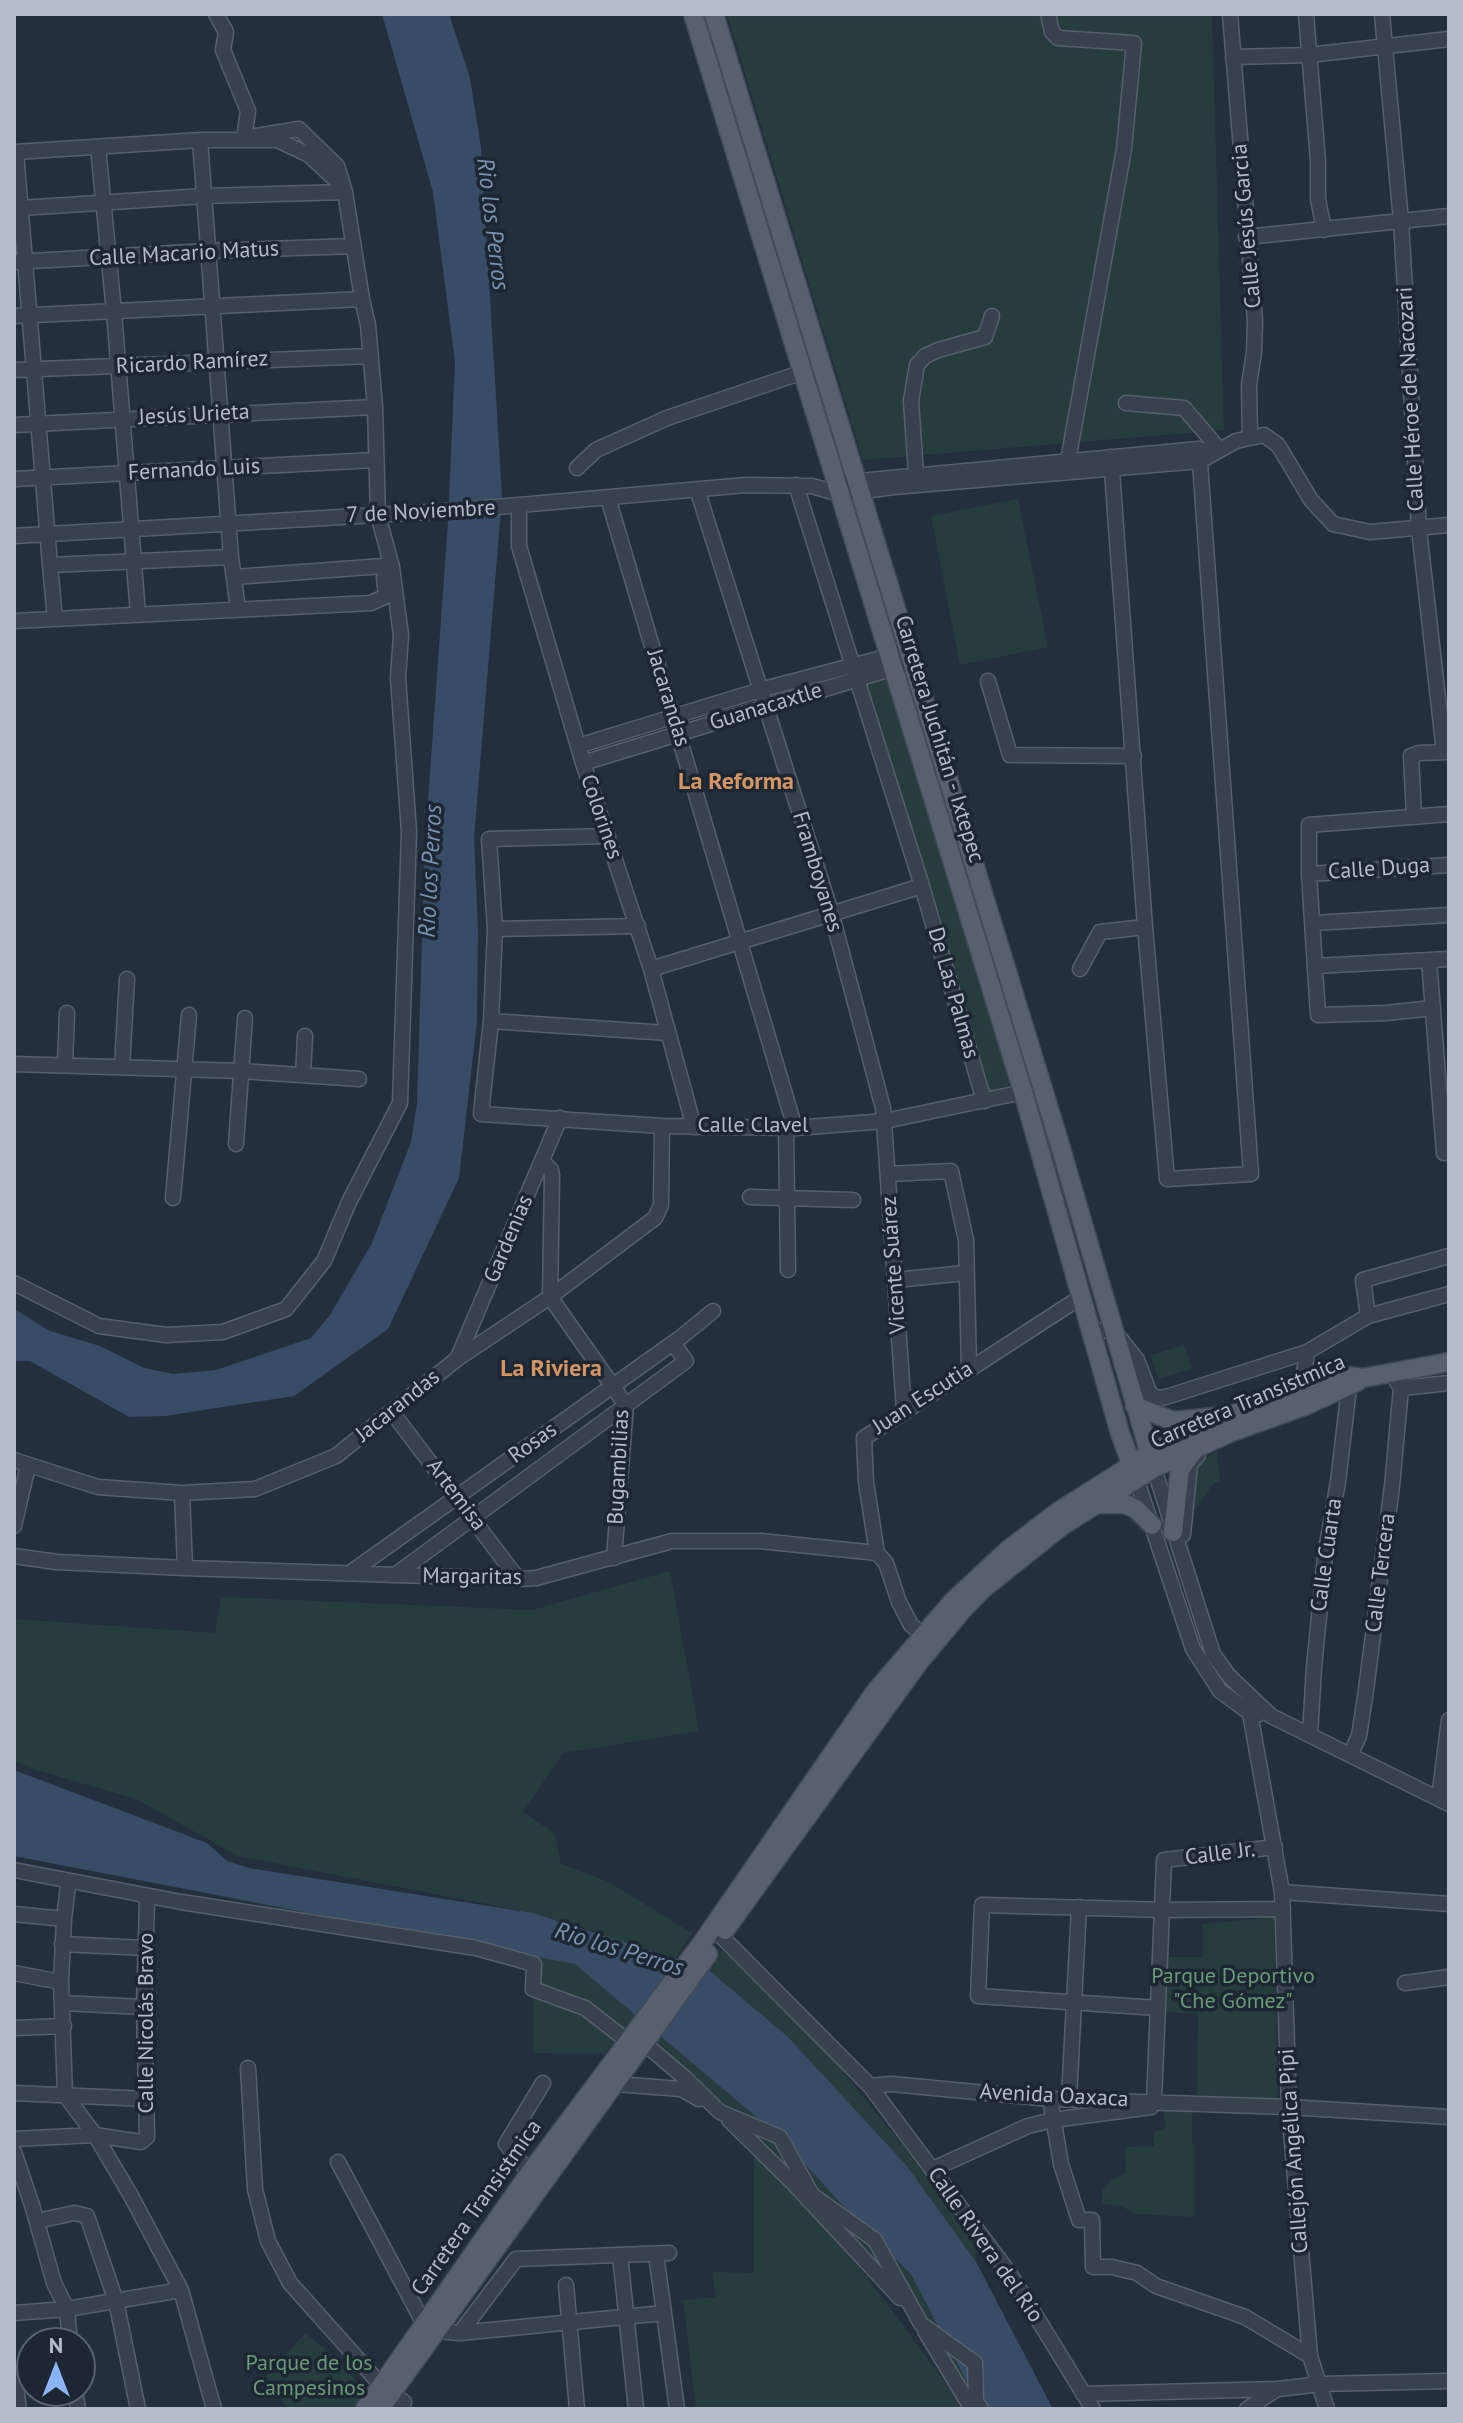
<!DOCTYPE html>
<meta charset="utf-8">
<style>
body{margin:0}
#map{position:relative;width:1463px;height:2423px;overflow:hidden;background:#242f3e;font-family:"PT Sans",sans-serif}
canvas{display:block}
.frame{position:absolute;inset:0;border:16px solid #b4bcc9;pointer-events:none}
.north{position:absolute;left:16px;top:2327px;width:80px;height:80px;box-sizing:border-box;background:#1d2633;border:2px solid #59626f;border-radius:50%;rotate:0deg;font-size:22px;font-weight:700;line-height:32px;text-align:center;color:#b4bcc9}
.north::after{content:'';display:block;margin:auto;width:28px;height:36px;background:#8ab4f8;clip-path:polygon(50% 0,100% 100%,50% 72%,0 100%)}
</style>
<div id="map">
<canvas width="1463" height="2423"></canvas>
<div class="frame"></div>
<div class="north">N</div>
</div>
<script>
const ctx = document.querySelector('canvas').getContext('2d');
ctx.lineJoin = 'round';
function fill(path, color) {
  ctx.fillStyle = color;
  ctx.fill(path, 'evenodd');
}
function toPath(rows) {
  const path = new Path2D();
  for (const r of rows) {
    path.moveTo(r[0], r[1]);
    for (let i = 2; i < r.length; i += 2) path.lineTo(r[i], r[i + 1]);
  }
  return path;
}
function strokePath(path, color, width, dash) {
  ctx.strokeStyle = color;
  ctx.lineWidth = width;
  ctx.lineCap = dash ? 'butt' : 'round';
  ctx.setLineDash(dash || []);
  ctx.stroke(path);
}
function write(font, color, halo, rows, align = 'center') {
  ctx.font = font + ' "PT Sans",sans-serif';
  ctx.lineWidth = 7;
  ctx.setLineDash([]);
  ctx.textBaseline = 'middle';
  ctx.strokeStyle = halo;
  ctx.fillStyle = color;
  for (const [text, x, y, turn = 0] of rows) {
    ctx.save();
    ctx.translate(x, y);
    ctx.rotate((+turn || 0) * Math.PI / 180);
    ctx.textAlign = isNaN(turn) ? turn : align;
    if (halo) ctx.strokeText(text, 0, 0);
    ctx.fillText(text, 0, 0);
    ctx.restore();
  }
}
fill(toPath([
 [727,14,1212,14,1224,430,863,460],
 [1018,499,1048,647,960,665,931,516],
 [889,677,1016,1084,985,1092,864,682],
 [1184,1345,1192,1369,1158,1379,1151,1355],
 [1217,1451,1220,1482,1214,1483,1186,1522,1192,1466],
 [670,1571,699,1731,563,1753,523,1812,555,1834,561,1864,609,1882,692,1933,676,1958,706,1969,722,1950,822,2046,975,2234,976,2262,1051,2409,976,2401,880,2274,754,2141,754,2127,628,2027,604,2054,533,2053,534,1964,476,1948,208,1894,597,1932,533,1913,238,1856,136,1799,36,1770,14,1761,14,1619,215,1633,221,1597,532,1610],
 [1274,1917,1278,2099,1197,2095,1198,2014,1163,2012,1166,1957,1203,1957,1203,1924],
 [1162,2107,1192,2108,1192,2144,1195,2144,1195,2217,1135,2214,1121,2206,1102,2204,1102,2190,1110,2181,1126,2173,1125,2147,1154,2146,1154,2131,1166,2128],
 [754,2156,789,2185,864,2273,965,2409,696,2409,683,2300,716,2297,712,2272,754,2273],
 [305,2333,331,2354,370,2395,360,2409,288,2409,265,2378]
]), '#263c3f');
fill(toPath([
 [382,14,449,14,470,78,481,148,502,497,474,838,478,929,477,1021,459,1178,388,1329,294,1396,165,1416,129,1417,30,1361,14,1361,14,1309,50,1331,100,1346,144,1368,173,1374,216,1370,311,1338,330,1315,372,1243,411,1142,417,1104,425,843,448,522,455,362,433,192],
 [14,1770,207,1843,227,1861,249,1868,533,1913,706,1968,787,2036,906,2165,976,2262,1053,2409,981,2409,911,2274,875,2240,780,2137,575,1964,14,1856]
]), '#394c67');
const minor = toPath([
 [1048,14,1052,32,1058,38,1134,43,1124,149,1068,461,1069,472],
 [1230,14,1255,321,1254,352,1249,385,1250,437],
 [1306,14,1318,161,1318,199,1324,230],
 [1382,14,1401,221,1419,529,1444,752],
 [1233,57,1309,55,1449,39],
 [200,140,231,557,238,609],
 [98,147,114,312,138,614],
 [21,208,204,196,345,192],
 [1246,237,1449,216],
 [14,262,208,251,354,246],
 [14,316,362,299],
 [14,370,371,356],
 [1126,403,1184,408,1219,449],
 [14,425,375,407],
 [1111,457,1145,927,1167,1179,1251,1174,1199,449],
 [577,468,596,450,667,418,803,372],
 [916,474,911,401,917,365,925,356,938,350,985,337,992,316],
 [14,479,375,460],
 [849,482,1199,449,1207,452],
 [796,485,922,886,984,1101],
 [697,489,831,912,883,1108,904,1410],
 [608,498,795,1128],
 [519,506,519,546,583,763,651,969,694,1127],
 [14,536,463,510,746,485,812,486,840,494,894,487,1200,461,1236,441,1264,435,1278,445,1311,500,1333,524,1370,532,1449,525],
 [50,565,16,152,200,140,277,140,309,155,341,185],
 [235,577,383,566],
 [55,619,50,565,231,557],
 [14,621,371,603,386,596,384,578],
 [988,681,1010,755,1134,756],
 [578,746,760,690,897,654],
 [583,763,900,666],
 [1414,816,1411,756,1419,753,1449,752],
 [608,836,489,839,495,929,491,1021,481,1114,662,1126,795,1128,885,1121,1023,1092],
 [1309,874,1449,865],
 [1313,923,1449,915],
 [495,929,638,926],
 [1429,960,1444,1153],
 [1315,966,1449,959],
 [651,969,922,886],
 [1080,969,1100,932,1145,927],
 [1433,1008,1386,1013,1318,1015,1309,874,1309,825,1449,814],
 [491,1021,667,1033],
 [14,1064,241,1071,359,1079],
 [65,1064,67,1013],
 [122,1067,127,979],
 [303,1075,305,1036],
 [786,1128,788,1270],
 [236,1144,245,1018],
 [543,1162,551,1170,552,1176,550,1297,626,1405,614,1558],
 [888,1174,951,1171,966,1240,969,1368],
 [750,1197,853,1200],
 [173,1198,189,1015],
 [895,1280,966,1273],
 [14,1283,99,1326,166,1335,223,1332,286,1309,324,1261,349,1202,400,1103,409,832,398,678,401,635,392,567,378,515,375,407,368,325,362,299,345,192,337,166,299,129,244,138,248,111,223,50,226,32,216,14],
 [1368,1316,1363,1280,1449,1256],
 [1092,1334,1112,1328,1137,1360,1150,1394,1158,1398,1166,1397,1307,1352],
 [458,1357,560,1118],
 [1397,1382,1401,1388,1449,1383],
 [1305,1397,1304,1373,1307,1352,1368,1316,1449,1294],
 [392,1412,518,1579],
 [14,1460,98,1487,182,1493,255,1489,336,1456,457,1359,550,1297,655,1218,661,1205,662,1126],
 [1154,1468,1213,1654,1229,1676,1271,1716,1449,1804],
 [1136,1478,1193,1649,1220,1691,1250,1713,1259,1714],
 [182,1493,185,1568],
 [14,1526,28,1466],
 [1183,1535,1190,1464,1198,1455],
 [877,1553,866,1482,864,1438,1081,1297],
 [14,1556,57,1562,185,1568,518,1579,536,1578,672,1541,760,1541,877,1553,886,1563,899,1602,911,1625,923,1635],
 [350,1573,680,1338,713,1311],
 [395,1575,686,1361,673,1343],
 [1253,1701,1250,1713,1282,1892,1289,2107,1310,2356,1327,2409],
 [1310,1735,1314,1667,1325,1556,1338,1482,1349,1388,1347,1378],
 [1350,1755,1359,1736,1366,1690,1392,1486,1401,1388],
 [1439,1799,1449,1720],
 [14,1870,181,1902,476,1948,534,1964,533,1989,585,2008,621,2036,645,2044,685,2078,720,2112,780,2137,812,2195,875,2240,921,2324,975,2363,976,2401,981,2409],
 [1282,1892,1449,1904],
 [14,1914,64,1919,61,1982,65,2095,95,2135,141,2142,147,2137,144,2007,147,1901],
 [64,1919,68,1886],
 [721,1936,870,2086,891,2084,1050,2099,1289,2107,1449,2117],
 [62,1944,145,1948],
 [14,1973,61,1982],
 [1405,1983,1449,1977],
 [62,2003,144,2007],
 [1158,2008,978,1996,982,1905,1164,1910,1283,1909],
 [14,2028,64,2026],
 [248,2068,255,2189,268,2241,290,2283,381,2385,404,2402,399,2409],
 [615,2084,681,2089,699,2099],
 [870,2086,1010,2274,1093,2409],
 [14,2093,146,2099],
 [1069,2098,1079,1907],
 [1050,2099,1061,2164,1079,2220,1092,2220,1093,2267,1112,2267,1137,2273,1156,2286,1245,2317,1310,2356],
 [729,2120,792,2182,900,2298],
 [14,2139,95,2135,130,2194,181,2290,214,2409],
 [14,2152,32,2205,54,2283,67,2309,70,2343],
 [338,2162,424,2324,437,2331,460,2333,664,2313],
 [933,2169,1028,2126,1053,2120,1151,2107,1154,2101,1164,1860,1275,1847],
 [535,2180,506,2144,543,2083],
 [37,2221,74,2213,87,2216,116,2301,138,2409],
 [656,2254,677,2409],
 [620,2255,636,2409],
 [566,2285,577,2409],
 [14,2313,67,2309,181,2290],
 [925,2331,972,2409],
 [460,2333,516,2259,669,2253],
 [14,2373,19,2409],
 [75,2391,78,2409],
 [1083,2394,1278,2389,1321,2384,1449,2381],
 [1247,2409,1277,2389]
]);
const major = toPath([
 [693,14,1023,1092,1120,1433,1136,1478],
 [714,14,1057,1135,1154,1468],
 [1135,1406,1173,1421,1215,1417],
 [1098,1504,1125,1504,1136,1509,1152,1525],
 [1173,1532,1180,1469,1193,1452],
 [725,1930,919,1662,965,1607,984,1588,1063,1525,1154,1468,1229,1433,1307,1405,1357,1382],
 [365,2409,529,2174,702,1943,875,1692,952,1602,1009,1549,1059,1511,1149,1454,1234,1414,1347,1376,1363,1378,1449,1362],
 [380,2409,708,1954]
]);
strokePath(minor, '#565f6c', 17);
strokePath(major, '#414a57', 21);
strokePath(minor, '#38414e', 14);
strokePath(major, '#56606e', 18);
write('22px', '#b4bcc9', '#1d2633', [
 ["Calle Jesús Garcia",1247,226,-95],
 ["Calle Macario Matus",184,254,-3],
 ["Ricardo Ramírez",192,363,-3],
 ["Calle Héroe de Nacozari",1411,399,-93],
 ["Jesús Urieta",194,415,-3],
 ["Fernando Luis",194,470,-3],
 ["7 de Noviembre",421,512,-3],
 ["Jacarandas",668,698,73],
 ["Guanacaxtle",766,707,-17],
 ["Carretera Juchitán - Ixtepec",939,739,73],
 ["Colorines",601,817,71],
 ["Calle Duga",1379,869,-4],
 ["Framboyanes",817,872,73],
 ["De Las Palmas",953,993,74],
 ["Calle Clavel",753,1126],
 ["Gardenias",509,1239,-67],
 ["Vicente Suárez",894,1265,-94],
 ["Juan Escutia",923,1398,-33],
 ["Carretera Transistmica",1248,1402,-23],
 ["Jacarandas",398,1406,-39],
 ["Rosas",533,1443,-36],
 ["Bugambilias",619,1467,-87],
 ["Artemisa",456,1495,53],
 ["Calle Cuarta",1327,1555,-82],
 ["Calle Tercera",1381,1573,-83],
 ["Margaritas",472,1577,1],
 ["Calle Jr.",1220,1854,-7],
 ["Calle Nicolás Bravo",147,2023,-90],
 ["Avenida Oaxaca",1054,2096,3],
 ["Callejón Angélica Pipi",1294,2151,-94],
 ["Carretera Transistmica",477,2208,-55],
 ["Calle Rivera del Río",985,2245,55]
]);
write('22px', '#6b9a76', '#1d2633', [
 ["Parque Deportivo",1233,1977],
 ["\"Che Gómez\"",1233,2002],
 ["Parque de los",309,2364],
 ["Campesinos",309,2389]
]);
write('italic 24px', '#7c92b1', '#1d2633', [
 ["Rio los Perros",492,224,83],
 ["Rio los Perros",431,871,-87],
 ["Rio los Perros",619,1950,17]
]);
write('bold 24px', '#d59563', '#1d2633', [
 ["La Reforma",736,782],
 ["La Riviera",551,1369]
]);
</script>
